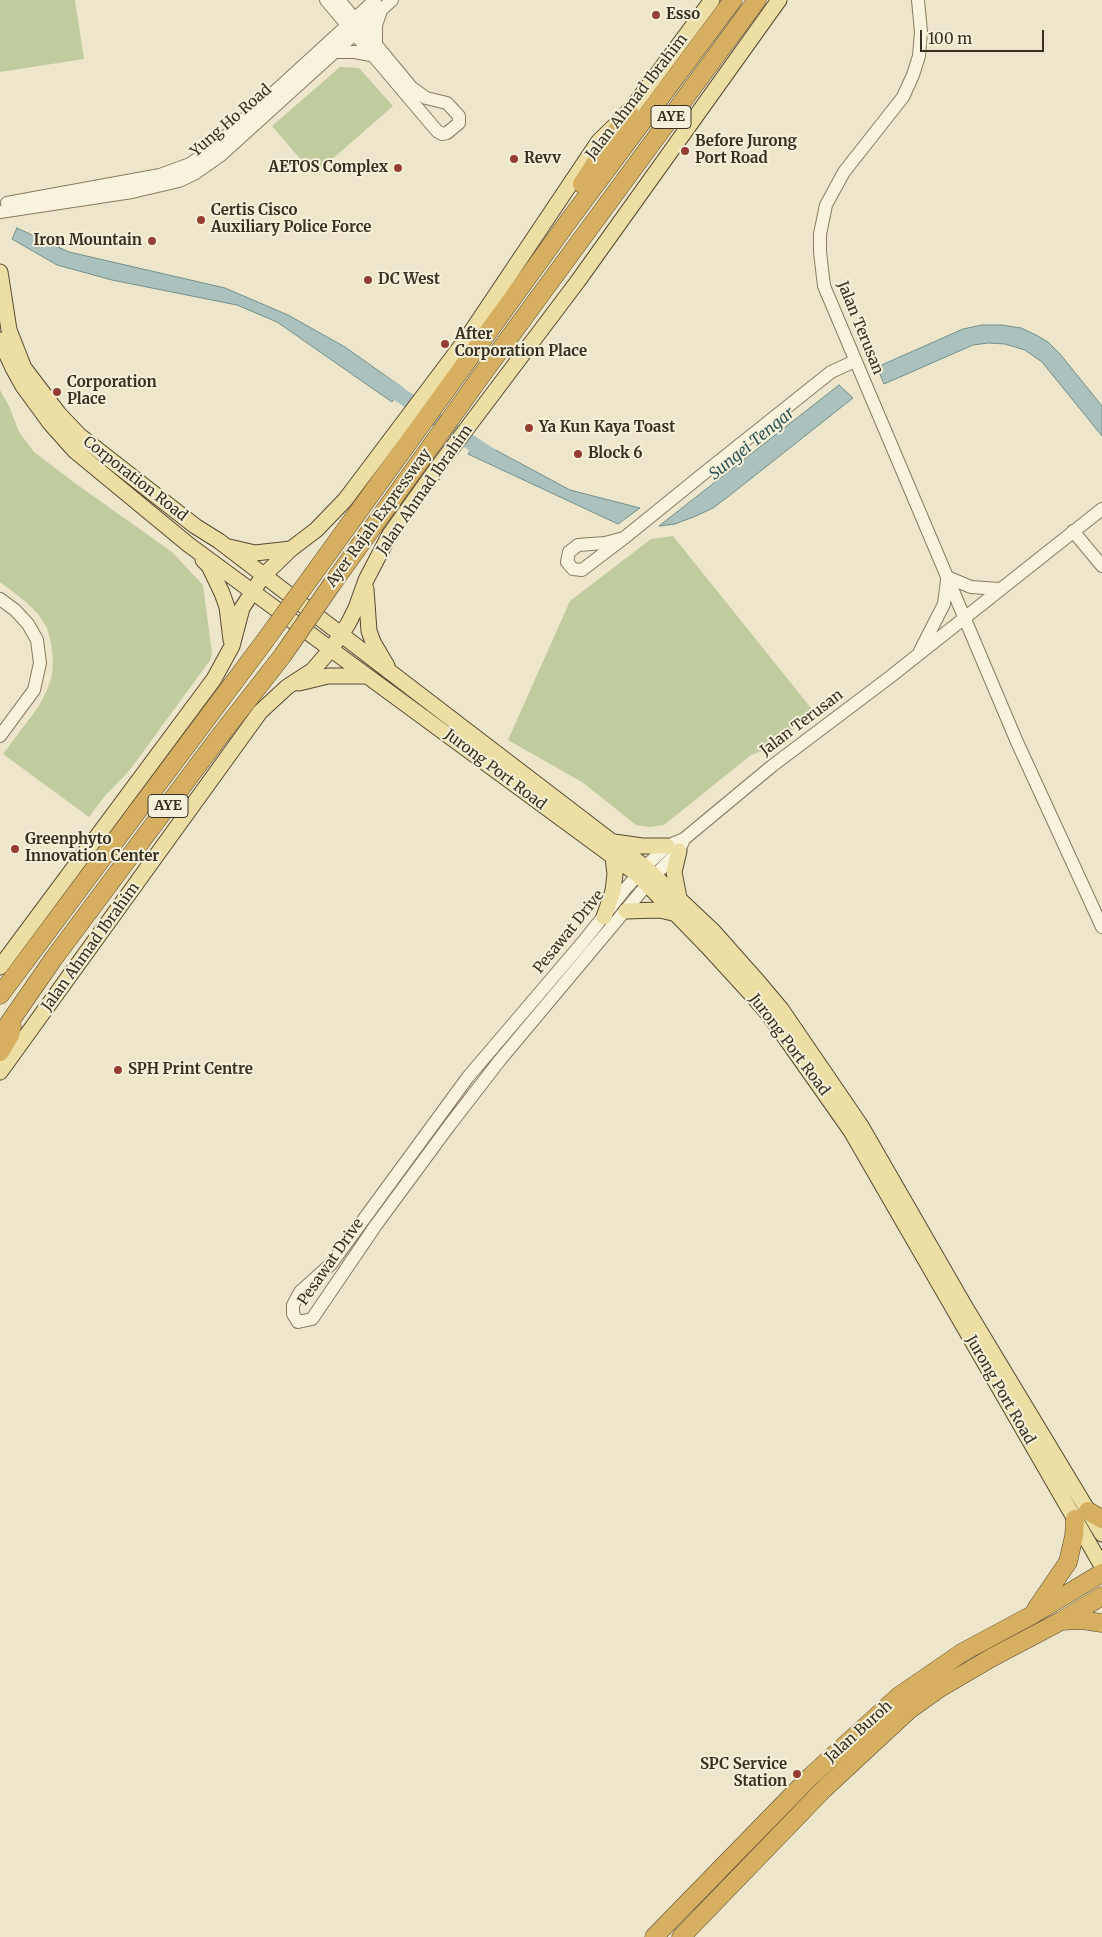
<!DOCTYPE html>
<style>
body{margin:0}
#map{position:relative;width:1102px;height:1937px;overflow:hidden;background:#ede6ca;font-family:Merriweather,serif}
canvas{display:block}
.scale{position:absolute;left:920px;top:30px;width:124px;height:22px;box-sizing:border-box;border:2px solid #3a3021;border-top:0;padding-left:6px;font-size:15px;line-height:18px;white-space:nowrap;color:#3a3021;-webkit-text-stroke:4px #f4f0d9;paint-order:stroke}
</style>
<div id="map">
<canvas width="1102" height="1937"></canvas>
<div class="scale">100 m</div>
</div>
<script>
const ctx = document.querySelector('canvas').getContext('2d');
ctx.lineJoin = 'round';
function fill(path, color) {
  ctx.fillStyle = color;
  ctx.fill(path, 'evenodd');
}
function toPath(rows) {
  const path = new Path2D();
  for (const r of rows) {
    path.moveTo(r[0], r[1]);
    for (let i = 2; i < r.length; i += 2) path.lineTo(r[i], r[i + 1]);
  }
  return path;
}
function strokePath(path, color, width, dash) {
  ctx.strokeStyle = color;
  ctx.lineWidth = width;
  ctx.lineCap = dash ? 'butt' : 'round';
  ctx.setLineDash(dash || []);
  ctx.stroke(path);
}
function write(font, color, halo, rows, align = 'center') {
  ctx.font = font + ' Merriweather,serif';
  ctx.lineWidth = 4;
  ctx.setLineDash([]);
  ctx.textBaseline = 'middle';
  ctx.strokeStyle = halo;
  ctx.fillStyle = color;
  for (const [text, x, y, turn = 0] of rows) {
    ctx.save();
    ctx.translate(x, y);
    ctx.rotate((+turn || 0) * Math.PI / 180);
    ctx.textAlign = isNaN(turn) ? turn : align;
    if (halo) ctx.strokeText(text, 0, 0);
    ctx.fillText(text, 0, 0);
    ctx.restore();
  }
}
fill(toPath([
 [0,0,75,0,84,59,0,72],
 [340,67,359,68,393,106,314,175,272,126],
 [0,390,10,408,19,432,34,452,72,481,172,552,203,585,212,653,211,659,129,771,104,797,89,817,3,754,39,706,47,690,52,675,53,660,51,643,47,628,38,614,25,601,0,582],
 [673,536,815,713,767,749,751,755,664,825,650,827,636,825,582,782,508,740,570,601,651,539]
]), '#c0cb9e');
const water = toPath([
 [17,228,69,252,225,288,288,315,345,347,403,388,392,402,277,322,237,305,112,280,57,265,12,239,17,228],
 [982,325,1002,325,1021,328,1036,335,1048,342,1060,354,1102,406,1102,436,1042,362,1025,350,1005,344,988,343,973,345,884,384,877,367,963,329,982,325],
 [839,385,853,398,729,496,713,508,696,516,675,524,659,526,839,385],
 [477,440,570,490,640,508,618,524,468,454,477,440]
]);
fill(water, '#aac1bd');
strokePath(water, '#71908c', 1);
strokePath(toPath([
 [381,382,491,456]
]), '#aac1bd', 15);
const minor = toPath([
 [326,0,437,131,442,134,447,133,459,123,459,116,447,103,426,98,412,88,339,0],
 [918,0,921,32,919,56,913,75,903,97,844,172,826,205,820,234,820,252,824,286,1017,742,1102,927],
 [376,46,376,25,382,8],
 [333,52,355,52,371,55],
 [7,203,160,175,190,164,213,148,375,0],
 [0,212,132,192,179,181,194,174,221,155,392,0],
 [1073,531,1102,566],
 [624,538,605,543,578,545,569,552,567,562,573,569,582,570,624,538,703,474,831,372,855,361],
 [947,577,971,587,1000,589],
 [0,599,15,610,28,624,37,640,40,663,34,690,0,736],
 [920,651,944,604,947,580],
 [684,839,679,851,655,875,500,1060,449,1126,376,1225,312,1319,298,1322,293,1314,293,1305,300,1292,331,1264,468,1077,583,942,626,888,650,862,667,846,684,839,772,766,890,677,1102,509]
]);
const major = toPath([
 [0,272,9,330,24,368,59,414,80,436,195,526,219,541,645,867,713,931,760,984,781,1009,861,1126,964,1305,1102,1534],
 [0,340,13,368,23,386,50,423,75,451,189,545,638,875,707,946,750,993,770,1016,851,1131,1102,1566],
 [229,547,255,553,291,549],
 [203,560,209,566,222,593,227,607,231,640],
 [366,589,369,631,373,642,387,666],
 [299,683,328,676,366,676],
 [614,842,642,846,667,846],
 [679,898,674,872,679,851],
 [626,911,660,910,677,914],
 [604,917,613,891,615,874,613,857],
 [0,967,214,679,232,646,242,608,263,576,291,549,316,530,345,500,467,338,599,141,629,112,712,0],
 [0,1072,260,712,287,687,313,670,331,649,348,624,356,608,366,580,390,534,440,464,578,281,779,0]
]);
const highway = toPath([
 [582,184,629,112],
 [314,573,570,219,733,0],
 [332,584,481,376,757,0],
 [0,995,264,642],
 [0,1036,54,958,219,737,283,655],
 [0,1052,10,1035,12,1026],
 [1088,1511,1102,1519],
 [1036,1609,1068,1562,1074,1536,1075,1519],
 [1061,1621,1082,1620,1102,1623],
 [654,1937,811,1776,899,1696,963,1652,1032,1615,1102,1573],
 [681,1937,824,1789,909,1710,940,1688,991,1658,1061,1621,1102,1596]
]);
strokePath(minor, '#897a5f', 14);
strokePath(major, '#574832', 17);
strokePath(highway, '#574832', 19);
strokePath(minor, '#f8f3dd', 12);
strokePath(major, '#eddfa4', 15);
strokePath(highway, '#d6b060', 18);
const highwayBridge = toPath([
 [264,642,314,573],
 [283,655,332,584]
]);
strokePath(highwayBridge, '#574832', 19, []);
strokePath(highwayBridge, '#d6b060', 18);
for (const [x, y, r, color] of [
 [656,15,5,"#953d32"],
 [685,151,5,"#953d32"],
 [514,159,5,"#953d32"],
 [398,168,5,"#953d32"],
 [201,220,5,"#953d32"],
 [152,241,5,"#953d32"],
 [368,280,5,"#953d32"],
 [445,344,5,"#953d32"],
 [57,392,5,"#953d32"],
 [529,428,5,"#953d32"],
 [578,454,5,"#953d32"],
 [15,849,5,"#953d32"],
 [118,1070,5,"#953d32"],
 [797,1774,5,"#953d32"]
]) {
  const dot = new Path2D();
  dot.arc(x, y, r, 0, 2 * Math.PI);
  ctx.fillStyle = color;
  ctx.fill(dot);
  strokePath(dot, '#f4f0d9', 2);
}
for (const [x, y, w] of [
 [671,117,40],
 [168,806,40]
]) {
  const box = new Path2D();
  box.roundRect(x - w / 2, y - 11.5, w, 23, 4);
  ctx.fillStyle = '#f4f0d9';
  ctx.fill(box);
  strokePath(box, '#3a3021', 1);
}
write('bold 14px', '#3a3021', null, [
 ["AYE",671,117],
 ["AYE",168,806]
]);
write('bold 15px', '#3a3021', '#f4f0d9', [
 ["Esso",666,15],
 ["Before Jurong",695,142],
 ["Port Road",695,159],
 ["Revv",524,159],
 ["AETOS Complex",388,168,"right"],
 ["Certis Cisco",211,211],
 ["Auxiliary Police Force",211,228],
 ["Iron Mountain",142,241,"right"],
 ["DC West",378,280],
 ["After",455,335],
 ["Corporation Place",455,352],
 ["Corporation",67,383],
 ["Place",67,400],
 ["Ya Kun Kaya Toast",539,428],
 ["Block 6",588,454],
 ["Greenphyto",25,840],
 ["Innovation Center",25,857],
 ["SPH Print Centre",128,1070],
 ["SPC Service",787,1765,"right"],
 ["Station",787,1782,"right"]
], 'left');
write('15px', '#3a3021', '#f4f0d9', [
 ["Jalan Ahmad Ibrahim",637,97,-52],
 ["Yung Ho Road",231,121,-41],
 ["Jalan Terusan",860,328,68],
 ["Corporation Road",135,479,38],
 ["Jalan Ahmad Ibrahim",425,490,-55],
 ["Ayer Rajah Expressway",379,518,-54],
 ["Jalan Terusan",802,723,-37],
 ["Jurong Port Road",495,770,37],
 ["Pesawat Drive",569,932,-51],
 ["Jalan Ahmad Ibrahim",91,947,-54],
 ["Jurong Port Road",789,1045,53],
 ["Pesawat Drive",331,1262,-55],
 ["Jurong Port Road",1000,1390,60],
 ["Jalan Buroh",859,1732,-42]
]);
write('italic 16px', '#325759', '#f4f0d9', [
 ["Sungei Tengar",752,444,-39]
]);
</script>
